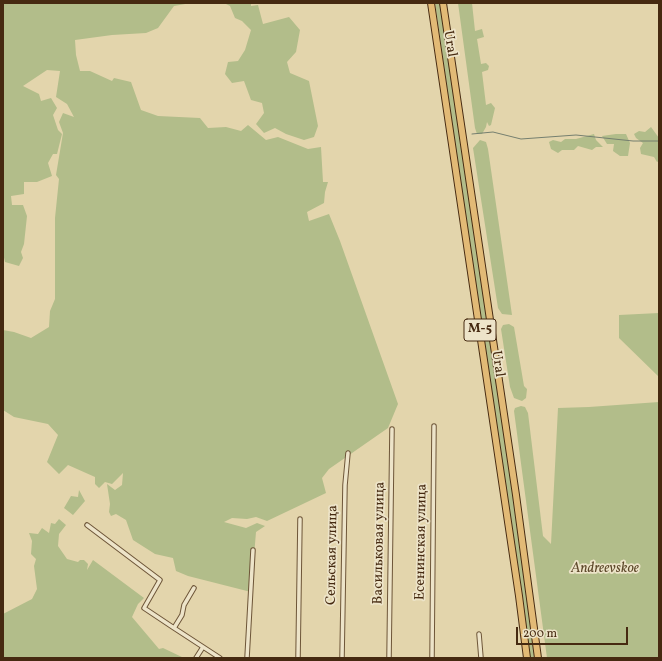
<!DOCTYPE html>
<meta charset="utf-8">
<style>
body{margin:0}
#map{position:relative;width:662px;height:661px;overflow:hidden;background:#e3d5ac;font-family:Vollkorn,serif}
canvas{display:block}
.frame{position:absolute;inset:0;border:4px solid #462a11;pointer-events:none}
.scale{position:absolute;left:516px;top:627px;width:112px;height:18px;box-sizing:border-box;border:2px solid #462a11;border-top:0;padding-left:5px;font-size:12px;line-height:14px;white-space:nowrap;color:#462a11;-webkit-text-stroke:3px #ede4c9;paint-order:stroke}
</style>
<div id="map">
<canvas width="662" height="661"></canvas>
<div class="frame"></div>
<div class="scale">200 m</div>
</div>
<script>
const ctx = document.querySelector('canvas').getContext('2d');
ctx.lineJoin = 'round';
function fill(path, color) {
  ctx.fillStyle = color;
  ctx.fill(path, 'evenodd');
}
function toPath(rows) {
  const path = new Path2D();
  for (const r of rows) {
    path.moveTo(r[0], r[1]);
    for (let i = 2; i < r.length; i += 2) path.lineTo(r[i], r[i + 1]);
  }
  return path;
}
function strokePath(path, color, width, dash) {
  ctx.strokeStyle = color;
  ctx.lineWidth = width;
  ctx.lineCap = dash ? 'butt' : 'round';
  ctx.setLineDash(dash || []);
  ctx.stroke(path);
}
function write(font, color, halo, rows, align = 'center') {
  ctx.font = font + ' Vollkorn,serif';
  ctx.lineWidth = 3.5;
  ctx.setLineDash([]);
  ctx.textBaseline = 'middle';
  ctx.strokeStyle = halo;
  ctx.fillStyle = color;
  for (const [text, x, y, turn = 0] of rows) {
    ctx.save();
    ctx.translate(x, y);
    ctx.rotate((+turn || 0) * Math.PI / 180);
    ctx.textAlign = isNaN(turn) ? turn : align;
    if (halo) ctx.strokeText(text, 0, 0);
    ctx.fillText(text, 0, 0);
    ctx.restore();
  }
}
fill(toPath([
 [3,3,191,3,174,6,158,28,146,33,112,35,75,40,76,55,80,71,90,71,112,81,114,78,131,82,141,110,158,116,200,118,208,128,226,127,241,131,248,125,266,140,278,137,308,149,321,147,323,182,328,182,325,192,324,203,307,212,309,221,329,214,340,241,398,404,388,428,329,469,322,478,326,493,267,521,256,517,247,519,232,518,224,522,246,528,257,523,265,526,256,532,251,592,188,576,176,571,173,558,155,554,133,540,126,520,116,514,111,516,109,512,110,504,107,484,115,490,122,485,123,473,112,484,105,482,99,488,95,484,95,477,68,465,59,474,47,462,58,435,48,424,14,417,3,410,3,330,14,332,31,338,49,327,50,311,55,299,55,218,59,179,56,175,63,133,59,122,63,113,74,117,67,104,56,97,60,71,47,70,23,86,39,94,41,101,51,98,57,108,53,115,58,130,62,134,57,154,53,154,48,163,52,176,37,182,24,182,24,194,11,196,12,205,23,205,27,216,24,244,21,252,23,258,19,266,5,262,3,253],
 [224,3,251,3,251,6,258,5,263,24,289,17,300,30,296,52,287,62,290,73,309,81,318,126,314,137,304,140,286,134,275,128,264,133,256,124,264,113,262,103,251,100,244,81,232,83,225,74,228,62,238,61,245,50,251,30,242,21,235,18,230,6],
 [435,3,441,3,516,513,536,658,529,658,517,561,461,184],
 [458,3,472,3,475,31,482,29,484,37,477,39,481,64,486,63,489,66,488,70,482,72,486,105,491,103,495,108,491,125,489,126,487,122,486,127,482,134,477,134,475,128],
 [651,127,659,138,659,161,657,162,654,157,641,154,640,148,643,143,636,138,634,134,639,131,645,132],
 [594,134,596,140,603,147,596,147,592,150,578,146,574,150,562,150,558,153,551,149,549,142,553,140,561,142,565,139,576,139],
 [616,134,626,134,630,143,628,156,620,156,613,151,614,144,607,144,602,136],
 [480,140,486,142,488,149,512,315,502,314,498,308,473,148],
 [659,313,659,377,619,338,619,315],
 [509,324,514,327,524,386,527,389,526,398,522,401,514,398,510,387,501,329,503,325],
 [659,402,659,658,547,658,514,411,515,408,521,406,525,407,528,413,543,536,551,544,558,408,589,407],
 [79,490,85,501,73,515,64,508,71,496,78,497],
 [59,519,66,525,59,534,58,546,67,559,78,562,80,560,84,560,88,564,87,570,93,560,144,598,138,604,132,617,159,649,163,648,184,658,3,658,3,614,32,599,37,589,34,566,36,559,31,554,32,541,29,533,38,534,42,528,49,533,51,523,55,524]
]), '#b2bd8a');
strokePath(toPath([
 [472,134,493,132,521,139,576,135,633,141,659,141]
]), '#757f6f', 1);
const street = toPath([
 [87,525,160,580,144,608,174,628],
 [194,588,184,605,182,615,174,628,220,658],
 [479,634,481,658],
 [196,658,203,647],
 [247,658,253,550],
 [298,658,300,519],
 [342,658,345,485,348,453],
 [389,658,392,429],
 [432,658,434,426]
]);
const primary = toPath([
 [431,3,519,596,527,658],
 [443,3,516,495,538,658]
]);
strokePath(street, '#6d5538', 5.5);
strokePath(primary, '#462a11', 8);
strokePath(street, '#ede4c9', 3.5);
strokePath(primary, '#e2ba76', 6);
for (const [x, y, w] of [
 [480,330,32]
]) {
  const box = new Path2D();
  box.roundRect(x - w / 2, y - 11, w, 22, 3);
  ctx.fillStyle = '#ede4c9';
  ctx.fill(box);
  strokePath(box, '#462a11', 1);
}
write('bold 13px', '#462a11', null, [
 ["М-5",480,330]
]);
write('14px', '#462a11', '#ede4c9', [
 ["Ural",449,44,81],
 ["Ural",497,364,82],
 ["Есенинская улица",422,542,-89],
 ["Васильковая улица",380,543,-89],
 ["Сельская улица",333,555,-89]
]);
write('italic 14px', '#5c4729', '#ede4c9', [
 ["Andreevskoe",605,569]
]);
</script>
